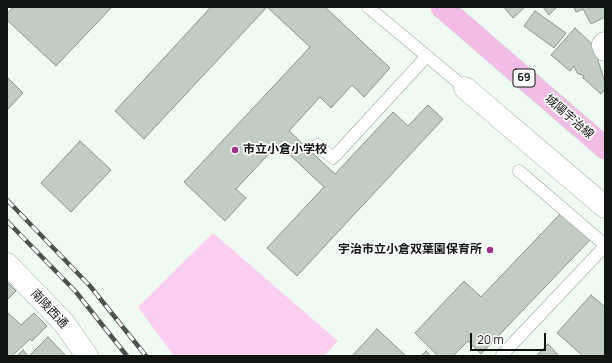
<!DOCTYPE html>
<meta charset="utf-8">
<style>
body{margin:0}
#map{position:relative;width:612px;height:363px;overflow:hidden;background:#effaf2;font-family:Manrope,sans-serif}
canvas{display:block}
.frame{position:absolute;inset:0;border:8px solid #111512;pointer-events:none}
.scale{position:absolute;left:470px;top:333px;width:76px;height:18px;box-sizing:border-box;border:2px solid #111512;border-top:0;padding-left:5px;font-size:12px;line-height:14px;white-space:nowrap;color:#111512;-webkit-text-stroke:3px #fff;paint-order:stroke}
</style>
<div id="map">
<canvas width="612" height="363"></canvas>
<div class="frame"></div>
<div class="scale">20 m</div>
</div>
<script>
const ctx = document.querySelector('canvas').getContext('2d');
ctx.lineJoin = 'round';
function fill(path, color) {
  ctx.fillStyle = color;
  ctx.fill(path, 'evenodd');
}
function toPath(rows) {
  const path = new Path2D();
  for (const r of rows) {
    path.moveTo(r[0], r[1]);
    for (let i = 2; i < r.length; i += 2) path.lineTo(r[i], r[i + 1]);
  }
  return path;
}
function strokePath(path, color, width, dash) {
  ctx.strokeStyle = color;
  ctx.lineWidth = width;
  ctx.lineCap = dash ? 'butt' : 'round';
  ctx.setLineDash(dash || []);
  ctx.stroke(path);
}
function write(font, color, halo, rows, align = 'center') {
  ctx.font = font + ' Manrope,"Noto Sans JP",sans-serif';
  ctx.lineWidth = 3.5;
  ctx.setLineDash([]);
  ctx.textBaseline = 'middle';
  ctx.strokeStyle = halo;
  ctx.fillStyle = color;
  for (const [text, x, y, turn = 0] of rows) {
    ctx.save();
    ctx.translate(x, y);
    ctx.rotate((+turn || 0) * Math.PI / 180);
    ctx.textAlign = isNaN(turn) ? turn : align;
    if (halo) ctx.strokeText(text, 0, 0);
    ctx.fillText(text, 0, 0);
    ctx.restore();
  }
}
fill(toPath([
 [213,233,338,341,324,356,174,356,138,307]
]), '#fbcdef');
const building = toPath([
 [13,7,112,7,56,66,7,20,7,14,13,7],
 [211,7,325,7,390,68,364,97,352,85,331,108,320,97,289,131,335,174,393,112,408,126,428,105,443,119,297,276,267,248,324,187,278,144,236,189,246,198,225,221,184,182,310,47,267,7,144,139,115,111,211,7],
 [504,7,525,7,513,18,504,7],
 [543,7,557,7,549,15,543,7],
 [574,7,605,7,605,17,591,24,583,9,576,12,574,7],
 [535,11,566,33,554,48,524,26,535,11],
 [575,28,593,45,605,82,605,89,601,94,583,78,584,76,577,73,574,66,570,71,551,55,575,28],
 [7,77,23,93,7,110,7,77],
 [80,141,111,170,71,212,41,183,80,141],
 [561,213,590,240,481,354,468,341,453,356,438,356,415,333,464,281,481,297,561,213],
 [7,282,16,291,7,300,7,282],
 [591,295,605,307,605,356,583,356,557,333,591,295],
 [7,312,21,325,34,313,47,326,32,341,30,339,12,356,9,356,7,354,7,312],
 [377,329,406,356,352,356,377,329],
 [48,337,65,355,64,356,29,356,48,337],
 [548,344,559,356,536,356,548,344],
 [23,350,28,356,17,356,23,350],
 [426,351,431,356,421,356,426,351]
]);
fill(building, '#c1ccc3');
strokePath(building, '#8a948c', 1);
const lane = toPath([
 [368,7,465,88],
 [317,145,333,158,427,56],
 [519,171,605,245],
 [502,355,605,246]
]);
const street = toPath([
 [605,43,603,45,605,50],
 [465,88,605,207],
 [7,264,64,323,87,356]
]);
const primary = toPath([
 [442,7,605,148]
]);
strokePath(lane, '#9ba69d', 13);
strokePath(street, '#9ba69d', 23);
strokePath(primary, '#d4d5d4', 23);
strokePath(lane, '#fff', 12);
strokePath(street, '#fff', 22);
strokePath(primary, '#f2bce6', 22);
const rail = toPath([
 [7,200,90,286,146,356],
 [7,221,76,292,127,356]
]);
strokePath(rail, '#4e534f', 4.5);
strokePath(rail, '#fff', 3, [9]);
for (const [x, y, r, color] of [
 [235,150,4,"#a0308d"],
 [490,250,4,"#a0308d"]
]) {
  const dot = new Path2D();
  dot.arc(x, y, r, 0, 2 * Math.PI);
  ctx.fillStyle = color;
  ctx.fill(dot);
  strokePath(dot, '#fff', 1.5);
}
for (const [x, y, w] of [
 [524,78,22]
]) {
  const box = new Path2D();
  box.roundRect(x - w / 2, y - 9, w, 18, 3);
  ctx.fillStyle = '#fff';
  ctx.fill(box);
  strokePath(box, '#111512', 1);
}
write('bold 11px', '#111512', null, [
 ["69",524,78]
]);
write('12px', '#111512', '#fff', [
 ["城陽宇治線",569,117,41],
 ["南陵西通",49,309,47]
]);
write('bold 12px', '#111512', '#fff', [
 ["市立小倉小学校",243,150],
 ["宇治市立小倉双葉園保育所",482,250,"right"]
], 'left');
</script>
